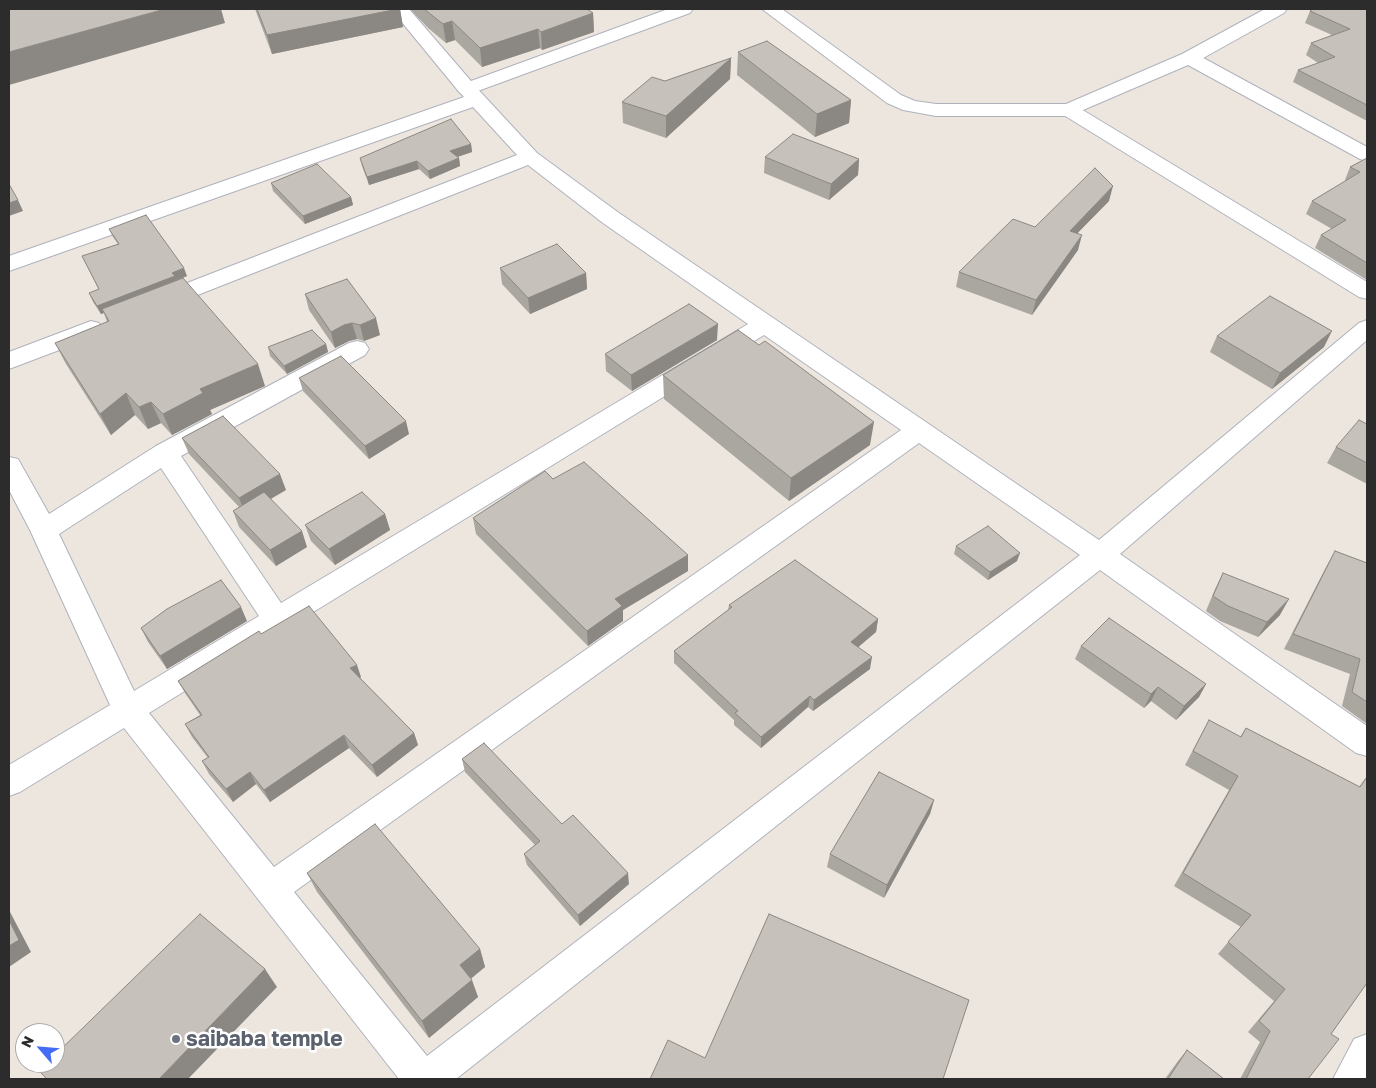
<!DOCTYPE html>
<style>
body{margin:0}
#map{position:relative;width:1376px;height:1088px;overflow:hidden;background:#ede6df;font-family:"Golos Text",sans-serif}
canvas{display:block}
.frame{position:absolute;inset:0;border:10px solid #2c2c2c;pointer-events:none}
.north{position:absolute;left:15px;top:1023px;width:50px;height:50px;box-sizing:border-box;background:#fff;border:1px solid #ababab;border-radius:50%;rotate:297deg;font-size:14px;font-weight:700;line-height:20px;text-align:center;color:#2c2c2c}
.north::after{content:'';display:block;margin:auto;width:18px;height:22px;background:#446cf5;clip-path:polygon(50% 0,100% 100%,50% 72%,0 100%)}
</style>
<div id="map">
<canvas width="1376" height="1088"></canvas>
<div class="frame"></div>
<div class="north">N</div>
</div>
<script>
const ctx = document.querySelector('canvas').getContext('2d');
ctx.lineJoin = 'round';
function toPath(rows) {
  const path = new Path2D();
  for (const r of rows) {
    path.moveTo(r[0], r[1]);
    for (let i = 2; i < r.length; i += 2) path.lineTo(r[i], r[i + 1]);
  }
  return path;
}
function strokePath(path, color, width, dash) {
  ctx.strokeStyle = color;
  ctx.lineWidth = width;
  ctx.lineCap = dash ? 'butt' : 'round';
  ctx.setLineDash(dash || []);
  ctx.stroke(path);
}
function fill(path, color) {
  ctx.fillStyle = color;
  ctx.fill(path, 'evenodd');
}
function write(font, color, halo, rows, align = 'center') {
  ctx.font = font + ' "Golos Text",sans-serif';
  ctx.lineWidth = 5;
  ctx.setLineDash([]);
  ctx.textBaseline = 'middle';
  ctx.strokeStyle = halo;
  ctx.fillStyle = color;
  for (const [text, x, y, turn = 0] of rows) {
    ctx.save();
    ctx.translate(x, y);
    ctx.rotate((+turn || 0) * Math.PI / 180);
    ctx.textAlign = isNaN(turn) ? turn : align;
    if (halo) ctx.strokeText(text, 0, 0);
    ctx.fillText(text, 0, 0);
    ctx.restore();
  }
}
const minor = toPath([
 [1265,9,1287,9,1284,13,1196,62,1189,64,1182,62,1180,58,1182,54,1265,9],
 [467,83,474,85,537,153,619,213,1099,540,1359,323,1367,320,1367,340,1120,554,1367,726,1367,756,1356,753,1100,570,456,1079,399,1079,124,728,20,792,9,796,9,765,110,705,30,530,9,490,9,457,18,459,49,514,156,446,349,343,357,341,365,343,369,349,365,355,181,456,281,603,748,324,603,223,528,165,167,307,159,309,151,307,147,302,151,297,517,155,473,107,9,271,9,256,464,97,457,89,460,85,467,83],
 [764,335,901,430,274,867,149,713,764,335],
 [919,443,1080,555,427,1056,294,892,919,443],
 [161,468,259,616,134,691,59,534,161,468],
 [1069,104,1076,106,1367,282,1367,299,1359,297,1062,114,1059,110,1062,106,1069,104],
 [91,321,99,323,103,329,99,335,9,369,9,352,91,321],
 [1367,1034,1367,1079,1333,1079,1354,1039,1367,1034]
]);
const secondary = toPath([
 [391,9,409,9,471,81,668,9,693,9,690,13,467,95,460,93,391,9],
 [762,9,782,9,901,95,915,101,936,104,1066,104,1182,54,1196,54,1367,147,1367,161,1360,159,1188,65,1069,116,936,116,903,110,887,103,762,9]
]);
strokePath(minor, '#afb2bc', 2);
strokePath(secondary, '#afb2bc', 2);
fill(minor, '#fff');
fill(secondary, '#fff');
fill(toPath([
 [255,9,400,9,403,27,272,54],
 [410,9,587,9,593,13,594,32,542,50,540,48,482,67,455,40,446,43,428,28],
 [1367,9,1367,121,1293,82,1298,70,1318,63,1306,55,1311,43,1332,35,1305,23,1310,11],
 [738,52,851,100,849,123,815,137,737,75],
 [731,58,730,79,666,138,623,123,622,102,665,81],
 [471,144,472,152,457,157,459,158,460,166,430,179,419,169,369,185,362,166,360,158],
 [765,157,859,159,858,175,829,200,764,173],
 [1367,158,1367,280,1315,248,1321,235,1332,229,1306,214,1312,201,1346,181,1345,180,1350,167],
 [271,183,351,197,353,205,305,224,273,191],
 [1109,201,1077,233,1078,250,1032,315,956,287,959,272,1035,227],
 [109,229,187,276,176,281,265,386,210,410,212,414,172,435,161,423,148,429,135,415,111,435,66,364,55,343,107,322,104,313,101,314,93,302,89,293,99,290,82,256,118,244,113,237],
 [500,268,586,273,587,289,530,314,502,284],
 [305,294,380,335,364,341,357,339,349,341,335,348,309,310],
 [1217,336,1324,347,1272,389,1210,352],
 [717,340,632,391,606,371,605,354],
 [326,344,328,352,287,374,270,356,268,347],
 [759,345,870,445,789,501,664,399,663,375],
 [299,378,409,434,369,459,303,391],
 [1367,424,1367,484,1327,463,1336,447],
 [182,438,286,490,271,499,307,547,276,566,239,527,233,511,239,507,189,454],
 [553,479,688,555,688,571,623,610,623,621,588,646,476,534,473,518],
 [385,514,390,530,335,565,311,541,305,525],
 [956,546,1017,561,988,580,954,554],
 [1335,551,1367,563,1367,724,1342,706,1350,674,1284,649,1326,567],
 [1223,573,1280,615,1258,637,1220,621,1206,611,1215,589],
 [729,605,878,619,876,632,858,647,870,669,813,711,808,707,761,748,734,725,734,720,674,663,674,651,728,610],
 [247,621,167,669,148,642,141,628],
 [261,634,361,677,360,678,414,733,418,745,377,777,349,748,270,802,256,784,233,802,209,774,202,761,208,758,192,737,185,724,200,715,185,693,178,681],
 [1081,646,1206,684,1199,697,1176,720,1151,701,1144,708,1075,659],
 [1209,720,1240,737,1246,728,1359,787,1367,776,1367,983,1331,1034,1308,1079,1240,1079,1260,1042,1248,1032,1274,1001,1218,954,1241,927,1174,886,1229,790,1185,765],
 [462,759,562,824,629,884,580,926,527,865,524,854,535,845,465,772],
 [934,800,930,814,884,898,827,867,830,854],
 [307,873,480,949,485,967,471,979,478,997,429,1038,317,892],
 [1187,1050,1224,1079,1165,1079,1178,1061]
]), '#aaa6a0');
fill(toPath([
 [165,9,221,9,225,23,9,85,9,52],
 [398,9,400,9,403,27,272,54,267,35],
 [593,13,594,32,542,50,541,32],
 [452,21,455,40,446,43,443,24],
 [538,29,540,48,482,67,480,48],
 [731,58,730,79,666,138,666,116],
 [851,100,849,123,815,137,817,114],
 [471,144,472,152,451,159,450,151],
 [459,158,460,166,430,179,428,171],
 [859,159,858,175,829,200,831,184],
 [417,161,419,169,369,185,367,177],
 [1113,186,1109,201,1065,246,1070,231],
 [351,197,353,205,305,224,303,216],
 [18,200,23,211,9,216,9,203],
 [1082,235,1078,250,1032,315,1036,300],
 [184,268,187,276,102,309,104,313,101,314,97,306,172,273],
 [586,273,587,289,530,314,528,298],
 [376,318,380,335,364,341,360,325],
 [352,323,357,339,349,341,335,348,331,332,344,325],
 [718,324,717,340,632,391,631,375],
 [1332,331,1324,347,1272,389,1280,373],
 [326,344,328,352,287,374,284,366],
 [258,364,265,386,210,410,212,414,172,435,163,414,200,389],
 [126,393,135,415,111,435,100,414],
 [151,402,161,423,148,429,139,407],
 [406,421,409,434,369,459,365,446],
 [874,422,870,445,789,501,791,478],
 [280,474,286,490,245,513,239,498],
 [385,514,390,530,335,565,329,549],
 [302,531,307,547,276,566,270,550],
 [1020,553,1017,561,988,580,990,572],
 [688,555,688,571,623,610,623,621,588,646,587,631,615,599],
 [1289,599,1280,615,1258,637,1267,622],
 [241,607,247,621,167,669,160,656],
 [878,619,876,632,849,655,851,642],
 [872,657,870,669,813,711,814,700],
 [357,665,361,677,355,681,350,668],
 [1206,684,1199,697,1176,720,1184,706],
 [1158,687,1151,701,1144,708,1151,694],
 [810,696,808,707,761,748,761,737],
 [414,733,418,745,377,777,372,765],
 [344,735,349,748,270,802,264,790],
 [250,772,256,784,233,802,226,789],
 [934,800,930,814,884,898,887,885],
 [628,873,629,884,580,926,578,915],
 [9,910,31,952,9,967],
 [480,949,485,967,466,982,460,965],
 [265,969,277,987,188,1079,159,1079],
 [472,980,478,997,429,1038,422,1021]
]), '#8b8782');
const building = toPath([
 [9,9,165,9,9,52,9,9],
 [257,9,398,9,267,35,257,9],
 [424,9,587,9,593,13,541,32,538,29,480,48,452,21,443,24,424,9],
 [1313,9,1367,9,1367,105,1298,70,1335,57,1311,43,1350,29,1310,11,1313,9],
 [767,41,851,100,817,114,738,52,767,41],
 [731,58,666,116,622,102,652,77,665,81,731,58],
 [451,119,471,144,450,151,459,158,428,171,417,161,367,177,360,158,451,119],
 [793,134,859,159,831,184,765,157,793,134],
 [1367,158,1367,263,1321,235,1346,220,1312,201,1360,172,1350,167,1367,158],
 [317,164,351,197,303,216,271,183,317,164],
 [1095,168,1113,186,1070,231,1082,235,1036,300,959,272,1013,219,1035,227,1095,168],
 [9,184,18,200,9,203,9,184],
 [146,215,184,268,172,273,175,276,97,306,89,293,99,289,82,256,119,244,109,229,146,215],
 [557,244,586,273,528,298,500,268,557,244],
 [183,278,258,364,200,389,203,393,163,414,151,402,139,407,126,393,100,414,55,343,109,321,102,309,183,278],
 [347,279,376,318,360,325,352,323,344,325,331,332,305,294,347,279],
 [1270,296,1332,331,1280,373,1217,336,1270,296],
 [689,304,718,324,631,375,605,354,689,304],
 [312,330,326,344,284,366,268,347,312,330],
 [738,330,759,345,765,341,874,422,791,478,663,375,738,330],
 [341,356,406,421,365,446,299,378,341,356],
 [223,416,280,474,239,498,182,438,223,416],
 [1359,420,1367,424,1367,463,1336,447,1359,420],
 [584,462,688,555,615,599,622,606,587,631,473,518,545,471,553,479,584,462],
 [264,492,302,531,270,550,233,511,264,492],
 [362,492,385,514,329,549,305,525,362,492],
 [988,526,1020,553,990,572,956,546,988,526],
 [1335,551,1367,563,1367,702,1352,692,1360,659,1293,634,1335,551],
 [795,560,878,619,851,642,872,657,814,700,810,696,761,737,735,713,738,711,674,651,732,607,729,605,795,560],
 [1223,573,1289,599,1267,622,1228,606,1213,596,1223,573],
 [221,580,241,607,160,656,141,628,167,609,221,580],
 [309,606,357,665,350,668,414,733,372,765,344,735,264,790,250,772,226,789,202,761,209,757,185,724,202,715,178,681,259,631,261,634,309,606],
 [1109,618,1206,684,1184,706,1158,687,1151,694,1081,646,1109,618],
 [1209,720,1241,737,1246,728,1360,787,1367,777,1367,983,1331,1034,1339,1039,1308,1079,1246,1079,1270,1031,1259,1021,1285,989,1228,942,1251,915,1183,873,1238,776,1193,751,1209,720],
 [484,743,562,824,573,815,628,873,578,915,524,854,540,841,462,759,484,743],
 [879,772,934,800,887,885,830,854,879,772],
 [375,824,480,949,460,965,472,980,422,1021,307,873,375,824],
 [200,914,265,969,159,1079,47,1079,39,1071,47,1063,55,1063,55,1055,200,914],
 [769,914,969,1000,943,1079,650,1079,668,1040,705,1058,769,914],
 [9,920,19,940,9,946,9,920],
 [1187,1050,1224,1079,1168,1079,1187,1050]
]);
fill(building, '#c6c1ba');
strokePath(building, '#8b8782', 1);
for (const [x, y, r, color] of [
 [176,1039,5,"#6b7280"]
]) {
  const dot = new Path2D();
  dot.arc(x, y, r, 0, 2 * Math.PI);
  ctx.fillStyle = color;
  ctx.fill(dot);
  strokePath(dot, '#fff', 2);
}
write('bold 21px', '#5b616d', '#fff', [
 ["saibaba temple",186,1039]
], 'left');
</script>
